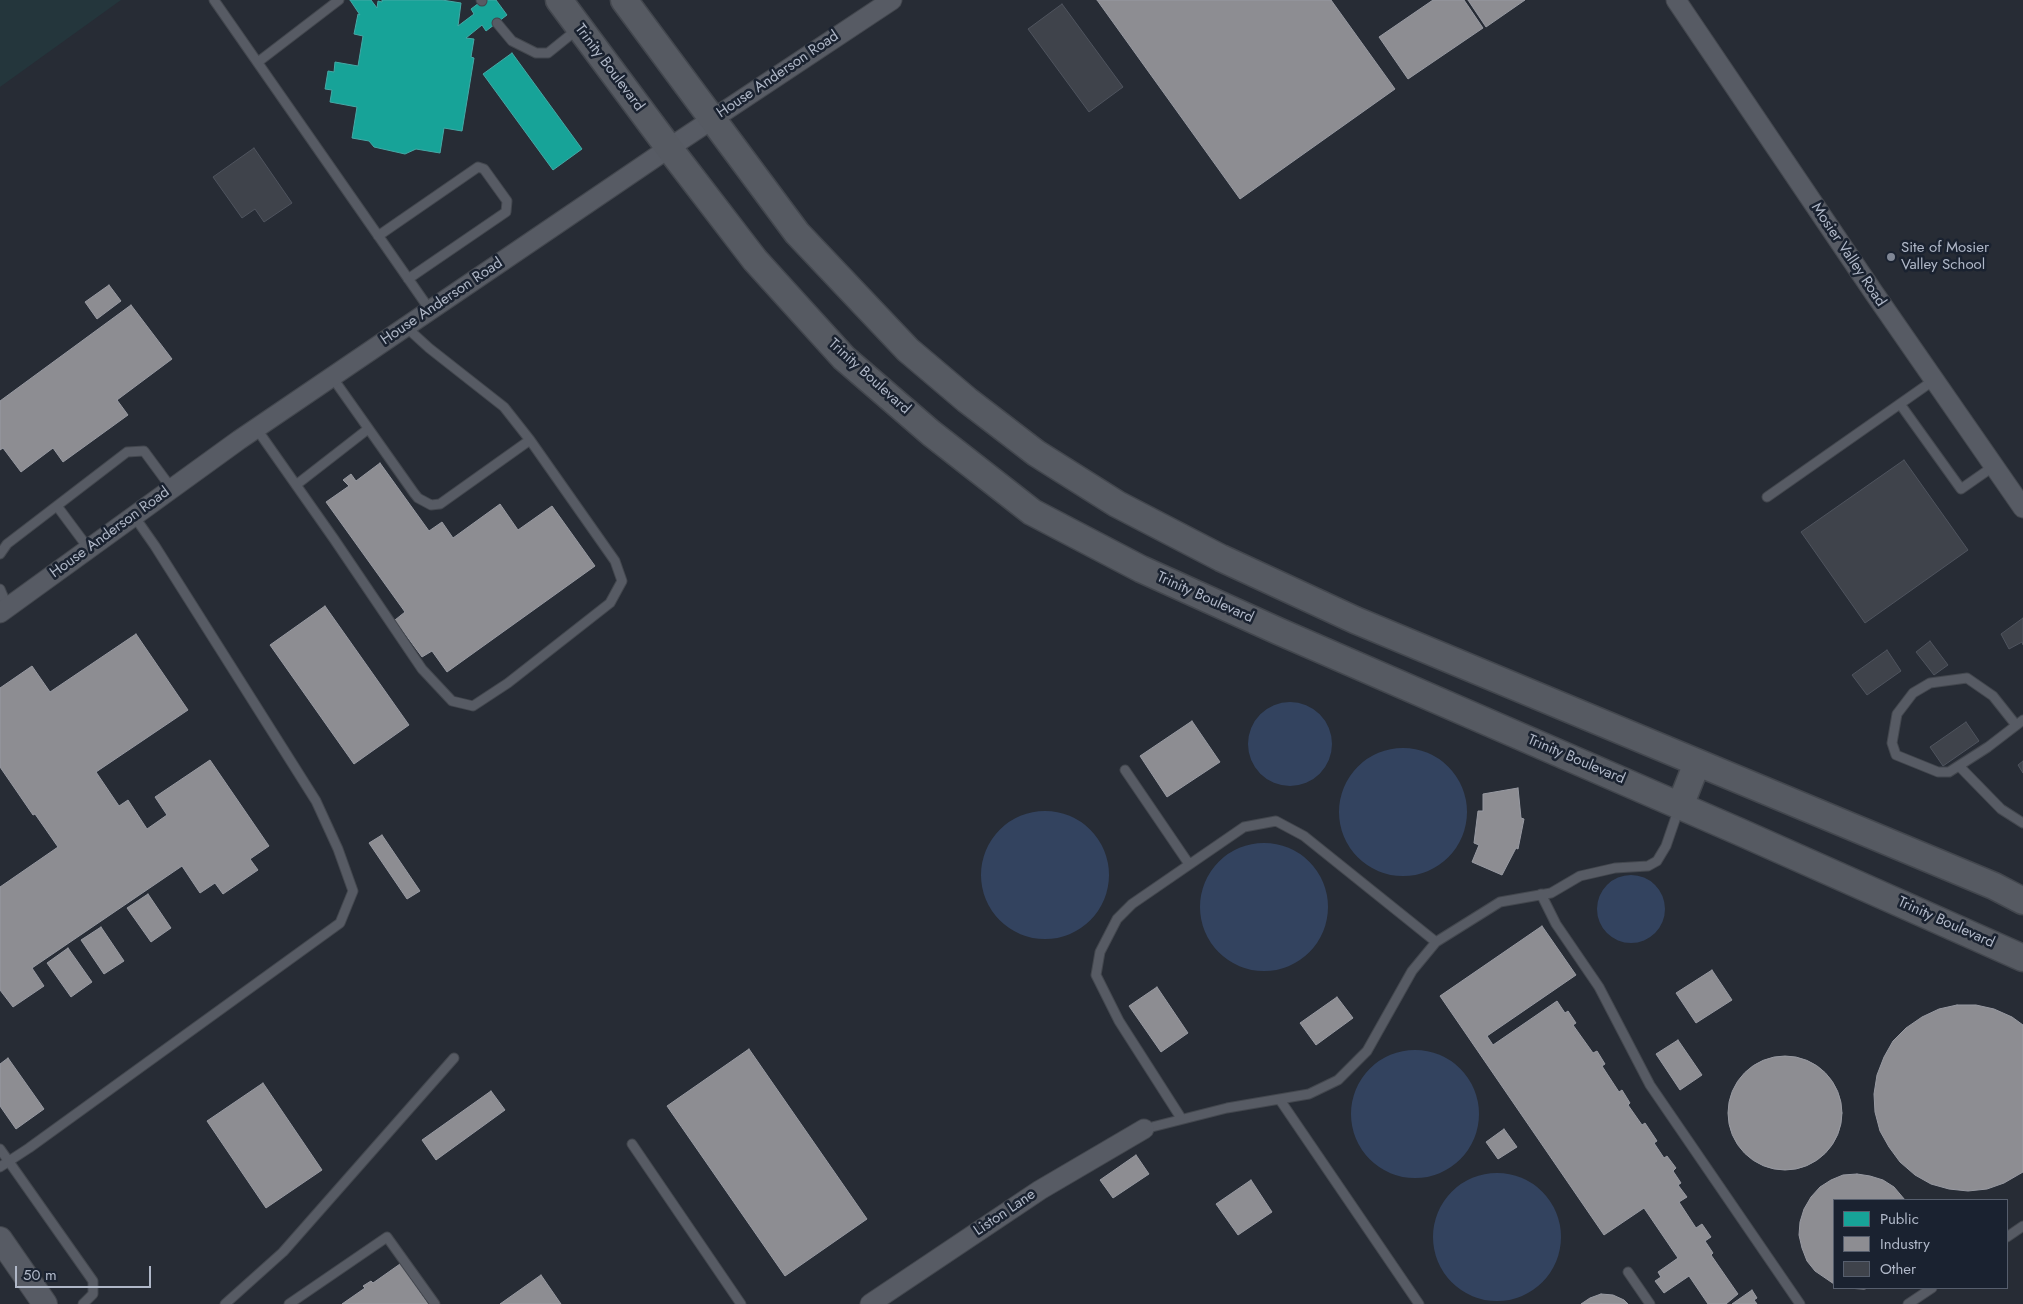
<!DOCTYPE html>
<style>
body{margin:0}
#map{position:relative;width:2023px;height:1304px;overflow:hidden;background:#272c35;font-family:Jost,sans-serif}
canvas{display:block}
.legend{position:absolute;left:1833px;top:1199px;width:175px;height:90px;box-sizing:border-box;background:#1a2230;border:1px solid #565e6d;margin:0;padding:6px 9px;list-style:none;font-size:15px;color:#b0b8c8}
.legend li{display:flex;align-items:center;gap:10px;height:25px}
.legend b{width:25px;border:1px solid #565e6d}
.scale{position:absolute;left:15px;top:1266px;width:136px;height:22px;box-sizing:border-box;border:2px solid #b0b8c8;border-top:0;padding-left:6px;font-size:15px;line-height:18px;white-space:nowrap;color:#b0b8c8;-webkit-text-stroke:4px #1a2230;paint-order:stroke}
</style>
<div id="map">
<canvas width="2023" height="1304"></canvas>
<ul class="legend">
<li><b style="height:14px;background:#17a398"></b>Public</li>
<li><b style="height:14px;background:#8d8d92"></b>Industry</li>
<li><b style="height:14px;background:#3f434b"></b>Other</li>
</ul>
<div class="scale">50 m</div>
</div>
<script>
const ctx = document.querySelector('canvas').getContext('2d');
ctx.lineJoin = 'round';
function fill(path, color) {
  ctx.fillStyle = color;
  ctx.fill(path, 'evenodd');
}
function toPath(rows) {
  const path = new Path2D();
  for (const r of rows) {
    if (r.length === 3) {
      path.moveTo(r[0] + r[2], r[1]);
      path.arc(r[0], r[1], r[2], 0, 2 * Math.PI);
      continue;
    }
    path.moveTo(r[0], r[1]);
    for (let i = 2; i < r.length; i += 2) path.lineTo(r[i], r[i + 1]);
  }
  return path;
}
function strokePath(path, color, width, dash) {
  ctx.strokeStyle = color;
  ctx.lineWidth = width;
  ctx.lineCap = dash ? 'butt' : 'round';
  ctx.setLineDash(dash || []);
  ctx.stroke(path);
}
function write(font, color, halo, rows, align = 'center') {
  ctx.font = font + ' Jost,sans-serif';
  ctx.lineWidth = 5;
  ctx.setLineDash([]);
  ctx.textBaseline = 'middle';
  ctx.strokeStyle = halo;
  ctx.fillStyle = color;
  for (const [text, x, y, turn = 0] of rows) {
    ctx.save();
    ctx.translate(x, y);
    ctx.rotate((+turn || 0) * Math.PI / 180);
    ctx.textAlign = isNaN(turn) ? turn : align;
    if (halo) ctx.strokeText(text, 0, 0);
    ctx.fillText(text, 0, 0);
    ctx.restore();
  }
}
fill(toPath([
 [0,0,121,0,0,87]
]), '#24363c');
fill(toPath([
 [1290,744,42],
 [1403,812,64],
 [1045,875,64],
 [1264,907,64],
 [1631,909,34],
 [1415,1114,64],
 [1497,1237,64]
]), '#33435f');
const public = toPath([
 [350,0,371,0,377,8,378,1,382,2,382,0,442,0,461,3,458,26,474,14,471,9,483,0,496,0,507,15,486,31,482,25,466,38,474,39,471,57,474,58,462,131,444,128,440,153,416,149,405,154,374,147,369,141,352,138,357,107,330,102,332,90,325,89,328,71,334,72,335,62,358,66,363,36,354,34,358,14,360,15,350,0],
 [512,53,582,149,553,170,483,74,512,53]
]);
fill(public, '#17a398');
strokePath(public, '#45a9a6', 1);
const industry = toPath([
 [1097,0,1331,0,1395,89,1240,199,1097,0],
 [1433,0,1464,0,1483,28,1408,79,1379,37,1433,0],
 [1468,0,1525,0,1486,27,1468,0],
 [109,285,121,301,97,319,85,302,109,285],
 [131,305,172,359,117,400,128,415,63,462,53,448,21,472,3,448,0,450,0,401,131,305],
 [380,463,429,531,442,522,453,538,500,504,518,530,552,506,595,566,447,672,432,651,422,657,395,620,405,612,326,502,349,486,343,480,351,474,356,481,380,463],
 [325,606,409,725,354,764,270,645,325,606],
 [136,634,188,710,96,772,119,806,128,800,147,829,167,815,155,797,210,760,269,846,250,859,258,870,223,894,215,883,200,893,182,866,32,968,44,986,13,1007,0,990,0,887,58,847,35,814,33,815,0,767,0,688,32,666,50,692,136,634],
 [1192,721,1220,762,1167,797,1140,756,1192,721],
 [1518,788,1521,818,1524,819,1518,849,1516,848,1502,875,1472,862,1479,845,1474,843,1478,811,1483,811,1483,794,1518,788],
 [382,835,420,891,407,899,369,843,382,835],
 [148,894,171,928,151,942,127,908,148,894],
 [1542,926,1576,975,1487,1036,1493,1045,1557,1001,1565,1013,1568,1011,1576,1023,1573,1025,1593,1053,1597,1051,1605,1064,1602,1066,1619,1092,1622,1090,1630,1103,1628,1105,1642,1125,1645,1123,1657,1141,1654,1143,1664,1158,1667,1156,1676,1168,1673,1171,1681,1183,1678,1185,1687,1197,1679,1202,1696,1228,1702,1224,1711,1237,1705,1241,1713,1253,1711,1255,1738,1294,1726,1304,1708,1304,1689,1276,1664,1293,1655,1281,1661,1277,1658,1272,1678,1258,1644,1208,1604,1235,1440,996,1542,926],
 [101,927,124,961,104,974,81,940,101,927],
 [68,948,92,982,71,997,47,963,68,948],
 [1712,970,1732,1000,1696,1023,1676,993,1712,970],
 [1157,987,1188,1033,1161,1052,1129,1006,1157,987],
 [1337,997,1353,1018,1316,1045,1300,1023,1337,997],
 [1957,1005,1976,1005,1994,1009,2012,1017,2023,1025,2023,1172,2004,1183,1987,1189,1968,1191,1949,1189,1931,1184,1915,1175,1900,1162,1889,1147,1880,1131,1875,1112,1874,1094,1877,1075,1884,1057,1893,1041,1906,1028,1922,1017,1939,1009,1957,1005],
 [1678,1040,1702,1075,1680,1090,1656,1054,1678,1040],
 [749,1049,867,1219,785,1276,667,1106,749,1049],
 [1785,1113,57],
 [8,1058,44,1109,16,1129,0,1106,0,1064,8,1058],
 [263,1083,322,1170,266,1208,207,1121,263,1083],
 [491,1091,505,1110,436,1160,422,1140,491,1091],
 [1504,1129,1517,1147,1498,1159,1486,1142,1504,1129],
 [1136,1155,1149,1174,1113,1198,1100,1180,1136,1155],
 [1857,1174,1870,1176,1883,1180,1894,1187,1905,1200,1834,1200,1834,1284,1815,1271,1807,1261,1802,1248,1799,1235,1800,1222,1804,1209,1811,1197,1820,1187,1831,1180,1843,1175,1857,1174],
 [1251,1180,1272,1212,1238,1235,1216,1204,1251,1180],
 [400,1264,428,1304,342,1304,365,1288,363,1286,371,1281,373,1283,400,1264],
 [541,1275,561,1304,500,1304,541,1275],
 [1845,1288,1869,1288,1864,1289,1845,1288],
 [1752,1290,1757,1298,1754,1300,1757,1304,1732,1304,1752,1290],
 [1601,1294,1613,1295,1624,1300,1628,1304,1581,1304,1590,1298,1601,1294]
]);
fill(industry, '#8d8d92');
strokePath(industry, '#989aa2', 1);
const building = toPath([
 [1062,4,1123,87,1089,112,1028,29,1062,4],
 [254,148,292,203,264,222,255,209,242,218,213,177,254,148],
 [1904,460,1968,550,1865,623,1801,532,1904,460],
 [2023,618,2023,645,2022,642,2009,649,2001,634,2023,618],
 [1930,641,1948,665,1934,675,1916,652,1930,641],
 [1887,650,1901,671,1867,695,1852,675,1887,650],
 [1966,722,1979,741,1943,766,1930,747,1966,722],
 [2023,761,2023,773,2018,765,2023,761]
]);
fill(building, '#3f434b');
strokePath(building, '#4f545e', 1);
const service = toPath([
 [214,0,430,310],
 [481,0,482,1],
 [497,23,512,41,536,53,548,53,579,28],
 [258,62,339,0],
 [378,236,478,167,484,169,507,201,506,212,408,279],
 [332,377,414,493,418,498,431,505,440,504,530,440],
 [1900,404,1961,489,1994,466],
 [256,428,334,539,422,669,452,701,473,706,508,683,610,603,622,581,615,561,530,440,504,407,429,348,406,327],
 [296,485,368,429],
 [1767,497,1934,380],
 [57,506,89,549],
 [0,554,7,544,127,452,144,451,172,489],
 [0,589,8,608],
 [2016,725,1993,696,1967,678,1930,683,1913,693,1897,714,1892,743,1896,755,1938,772,1949,772,1988,747,2023,720],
 [1959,766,2001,809,2023,823],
 [1125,770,1189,864],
 [1541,894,1556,924,1599,987,1650,1085,1800,1304],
 [1280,1100,1419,1304],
 [1181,1118,1119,1021,1096,975,1100,952,1117,919,1132,904,1244,827,1276,821,1304,836,1436,942],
 [1144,1129,1227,1108,1309,1094,1338,1080,1367,1051,1412,971,1436,942,1500,902,1551,893,1580,876,1615,868,1648,866,1657,861,1666,846,1679,808],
 [632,1144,741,1304],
 [0,1149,93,1281,93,1294,83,1304],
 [0,1167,29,1148,340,923,353,891,338,849,316,801,155,546,134,516],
 [2007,1237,2023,1226],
 [1628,1272,1650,1304],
 [225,1304,283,1252,454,1058],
 [289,1304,387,1237,435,1304],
 [1908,1304,1932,1288]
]);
const minor = toPath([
 [1676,0,1874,293,2023,508],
 [0,613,239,440,669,148,892,0],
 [870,1304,1040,1190,1144,1129]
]);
const tertiary = toPath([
 [0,1239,45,1304]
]);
const secondary = toPath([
 [559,0,669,148,755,260,844,358,931,433,1032,512,1141,569,1278,631,1740,832,2023,958],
 [624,0,797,233,908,350,967,400,1036,453,1117,504,1221,558,1355,620,1994,886,2023,901],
 [1680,806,1697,763]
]);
strokePath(service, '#43474e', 11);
strokePath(minor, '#43474e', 21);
strokePath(tertiary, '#43474e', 26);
strokePath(secondary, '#43474e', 29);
strokePath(service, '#575b64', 9);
strokePath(minor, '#575b64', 19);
strokePath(tertiary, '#575b64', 24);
strokePath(secondary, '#565a62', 26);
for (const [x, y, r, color] of [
 [1891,257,5,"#808795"]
]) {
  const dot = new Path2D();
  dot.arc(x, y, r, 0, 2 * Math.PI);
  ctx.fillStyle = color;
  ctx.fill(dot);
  strokePath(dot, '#1a2230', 2);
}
write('15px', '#b0b8c8', '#1a2230', [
 ["Trinity Boulevard",609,68,53],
 ["House Anderson Road",778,75,-34],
 ["Mosier Valley Road",1848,255,56],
 ["House Anderson Road",442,302,-34],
 ["Trinity Boulevard",869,377,42],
 ["House Anderson Road",110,533,-36],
 ["Trinity Boulevard",1205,598,24],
 ["Trinity Boulevard",1576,760,23],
 ["Trinity Boulevard",1946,923,24],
 ["Liston Lane",1005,1213,-34]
]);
write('15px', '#b0b8c8', '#1a2230', [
 ["Site of Mosier",1901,248],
 ["Valley School",1901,265]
], 'left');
</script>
